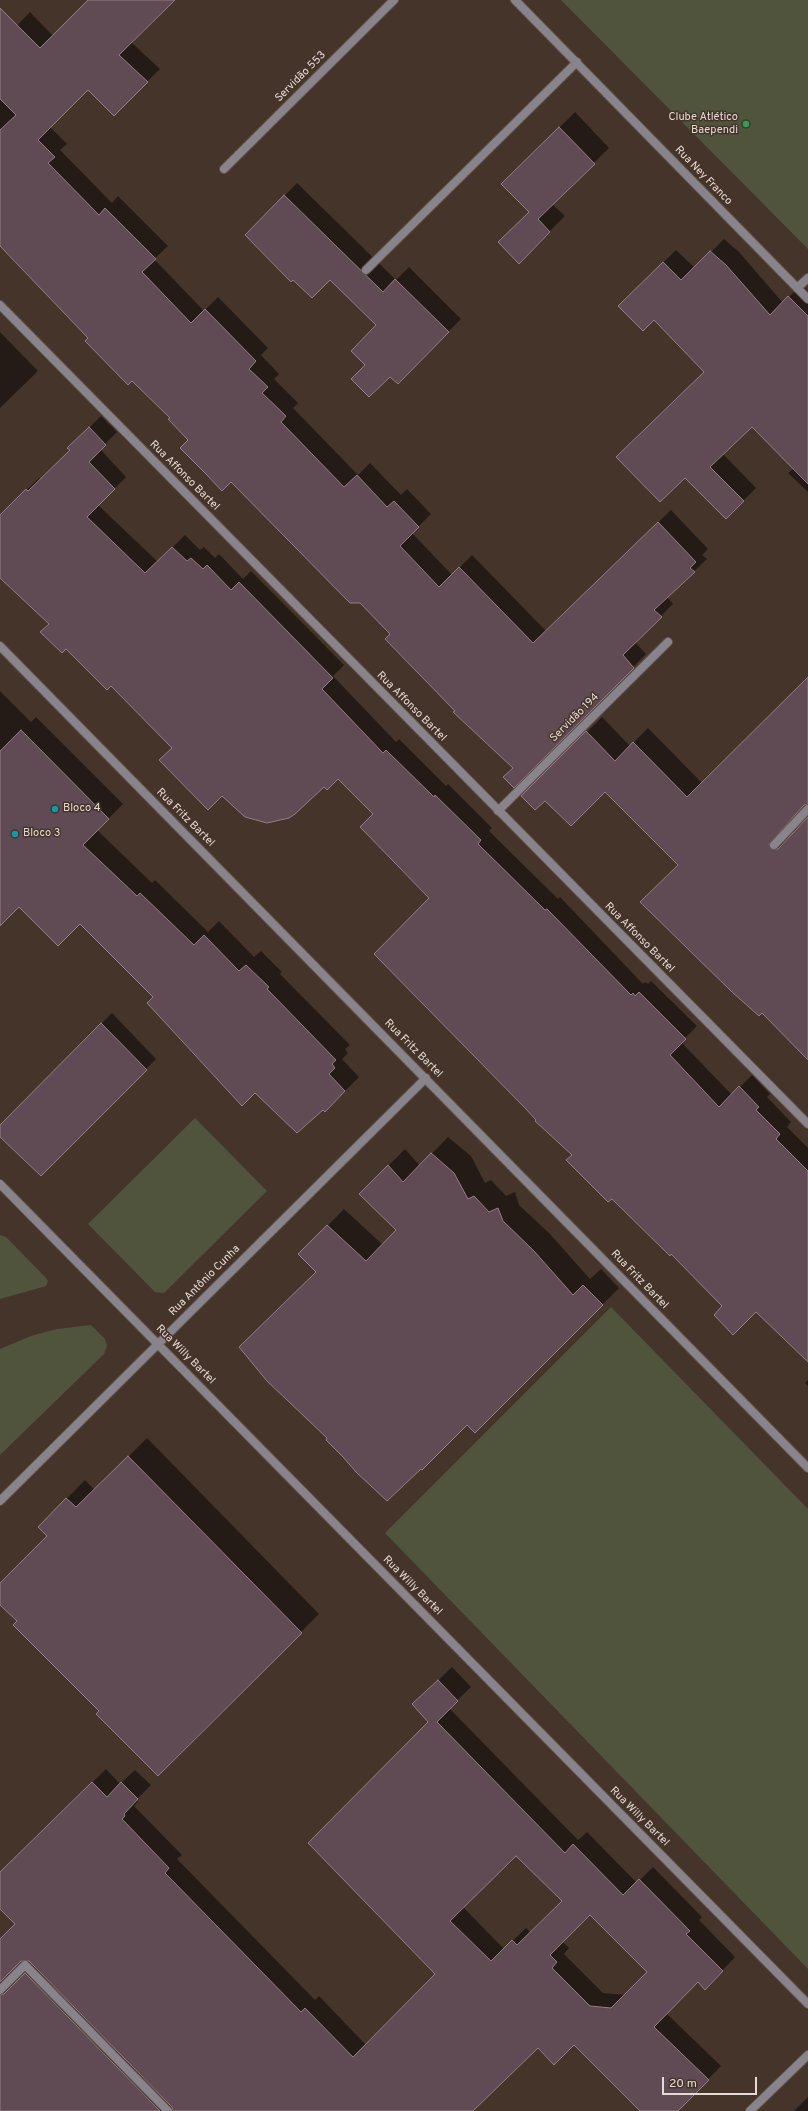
<!DOCTYPE html>
<meta charset="utf-8">
<style>
body{margin:0}
#map{position:relative;width:808px;height:2111px;overflow:hidden;background:#45342a;font-family:Overpass,sans-serif}
canvas{display:block}
.scale{position:absolute;left:662px;top:2077px;width:95px;height:18px;box-sizing:border-box;border:2px solid #e6dad4;border-top:0;padding-left:5px;font-size:12px;line-height:14px;white-space:nowrap;color:#e6dad4;-webkit-text-stroke:3px #45342a;paint-order:stroke}
</style>
<div id="map">
<canvas width="808" height="2111"></canvas>
<div class="scale">20 m</div>
</div>
<script>
const ctx = document.querySelector('canvas').getContext('2d');
ctx.lineJoin = 'round';
function fill(path, color) {
  ctx.fillStyle = color;
  ctx.fill(path, 'evenodd');
}
function toPath(rows) {
  const path = new Path2D();
  for (const r of rows) {
    path.moveTo(r[0], r[1]);
    for (let i = 2; i < r.length; i += 2) path.lineTo(r[i], r[i + 1]);
  }
  return path;
}
function strokePath(path, color, width, dash) {
  ctx.strokeStyle = color;
  ctx.lineWidth = width;
  ctx.lineCap = dash ? 'butt' : 'round';
  ctx.setLineDash(dash || []);
  ctx.stroke(path);
}
function write(font, color, halo, rows, align = 'center') {
  ctx.font = font + ' Overpass,sans-serif';
  ctx.lineWidth = 3;
  ctx.setLineDash([]);
  ctx.textBaseline = 'middle';
  ctx.strokeStyle = halo;
  ctx.fillStyle = color;
  for (const [text, x, y, turn = 0] of rows) {
    ctx.save();
    ctx.translate(x, y);
    ctx.rotate((+turn || 0) * Math.PI / 180);
    ctx.textAlign = isNaN(turn) ? turn : align;
    if (halo) ctx.strokeText(text, 0, 0);
    ctx.fillText(text, 0, 0);
    ctx.restore();
  }
}
fill(toPath([
 [561,0,808,0,808,249],
 [195,1118,267,1191,164,1293,155,1292,88,1224],
 [0,1235,6,1237,46,1278,48,1281,46,1286,0,1299],
 [611,1307,808,1509,808,1969,385,1533],
 [91,1325,105,1339,107,1346,104,1354,0,1455,0,1349,31,1336,57,1329]
]), '#50543d');
fill(toPath([
 [89,0,174,0,131,42,160,69,114,114,88,89,50,127,67,144,60,150,112,203,118,196,168,246,154,259,204,311,218,297,268,348,261,355,279,374,274,379,298,403,293,408,358,475,370,463,401,495,407,489,431,514,412,533,452,575,472,555,546,631,671,510,708,549,702,555,707,559,667,597,673,604,635,642,646,654,514,786,514,768,456,711,391,634,360,602,189,440,171,417,89,338,0,245,0,43,30,12,53,36],
 [575,112,609,148,552,204,565,216,519,262,530,211,503,184],
 [297,183,396,280,409,267,461,319,398,382,390,375,366,365,377,325,330,279,246,235],
 [724,239,739,252,783,303,802,284,808,291,808,492,788,473,794,468,752,425,723,454,756,488,726,518,685,477,705,372,654,319,619,306,676,250,695,268],
 [0,332,38,371,0,408],
 [101,416,117,432,100,449,126,477,98,505,158,562,185,535,200,550,204,547,215,558,219,554,243,579,251,571,344,665,333,676,396,742,399,739,446,786,448,784,492,828,489,831,558,899,560,897,643,984,645,982,648,984,651,981,697,1026,681,1042,732,1095,752,1075,770,1094,767,1097,791,1122,787,1127,808,1148,808,1361,756,1311,724,1306,538,1120,430,898,374,814,338,778,324,786,50,624,0,575,0,516,39,478,41,480,71,450,69,448],
 [808,679,808,803,805,804,785,825,783,831,788,836,793,834,808,818,808,1060,679,865,605,791,545,800,523,796,602,717,630,746,648,728,702,783],
 [0,691,31,722,36,717,123,804,97,830,152,883,155,880,208,932,219,921,254,957,261,951,282,972,280,974,350,1045,345,1049,348,1053,342,1059,359,1077,325,1111,155,997,80,923,19,906,0,924],
 [112,1013,156,1059,41,1175,0,1136,0,1126],
 [448,1137,471,1156,485,1183,491,1180,506,1196,515,1192,519,1205,550,1234,590,1279,601,1269,619,1288,475,1432,467,1424,329,1438,317,1272,300,1254,344,1209,383,1245,397,1230,360,1194,405,1149,420,1166],
 [808,1380,808,1386,805,1383],
 [147,1438,319,1614,158,1775,18,1621,0,1591,0,1584,48,1536,39,1527,85,1480,95,1490],
 [452,1667,471,1687,449,1708,578,1840,587,1832,637,1883,653,1867,702,1917,699,1920,735,1957,718,1975,698,1981,666,2013,721,2066,677,2111,641,2111,574,2044,538,2047,472,2111,0,2111,0,1939,16,1924,0,1908,0,1873,106,1769,120,1784,135,1770,151,1785,136,1800,138,1802,134,1806,182,1855,177,1859,315,2000,319,1996,366,2045,436,1974,430,1722,427,1691],
 [516,1854,563,1901,530,1932,526,1928,504,1949,463,1907],
 [590,1913,648,1972,626,1995,603,1993,564,1954,569,1948,562,1941],
 [26,1959,33,1966,18,1981,13,1983,9,1980,9,1972,21,1960],
 [808,2097,808,2111,794,2111]
]), '#0007');
const building = toPath([
 [88,0,175,0,119,55,148,82,114,116,88,90,38,140,55,157,48,163,99,215,105,208,156,259,142,272,191,323,205,309,256,361,249,369,268,387,262,393,286,416,281,422,344,487,357,475,387,507,394,501,419,527,400,546,439,587,459,567,533,643,658,522,696,562,690,568,695,572,654,610,662,617,623,655,634,668,514,788,503,777,513,768,453,712,455,711,385,639,390,634,360,603,350,603,231,482,222,491,206,474,180,448,188,440,168,419,170,418,132,381,128,385,85,341,88,338,0,246,0,130,16,115,0,99,0,8,40,48,88,0],
 [559,127,595,164,538,219,550,232,519,264,498,242,529,212,501,184,559,127],
 [284,195,383,292,395,279,449,332,398,384,390,377,369,397,351,379,365,365,351,351,376,325,330,280,312,298,293,280,291,282,245,235,284,195],
 [710,251,726,265,770,315,788,296,808,316,808,484,752,427,710,467,744,501,726,519,685,478,660,502,616,457,704,372,654,320,643,331,618,306,663,262,681,280,710,251],
 [89,427,106,445,89,462,115,489,87,517,145,573,172,547,187,561,191,558,203,569,207,565,231,590,239,582,333,678,322,689,383,753,386,750,434,797,435,795,481,840,478,844,545,910,547,909,631,995,633,993,635,996,639,992,686,1039,670,1055,719,1107,739,1086,759,1107,756,1110,780,1134,776,1139,808,1171,808,1362,756,1312,733,1335,714,1315,722,1306,671,1254,670,1256,612,1199,608,1202,566,1160,572,1155,535,1121,536,1120,526,1109,374,954,429,898,360,827,373,814,338,779,327,790,324,787,295,814,289,818,267,823,245,817,222,796,208,810,159,760,172,748,111,686,107,690,66,649,62,653,40,632,49,624,0,578,0,515,26,489,28,491,70,450,67,448,89,427],
 [808,677,808,804,804,805,769,844,771,849,778,849,808,817,808,1060,762,1013,759,1016,732,992,640,902,678,865,605,792,571,826,545,801,535,810,521,796,586,731,615,761,633,742,687,797,808,677],
 [21,730,109,819,83,845,137,896,140,893,194,945,204,935,239,971,246,965,269,987,267,989,336,1060,332,1064,335,1068,329,1074,345,1091,325,1112,323,1110,297,1133,255,1093,242,1106,147,1003,153,997,80,924,58,946,19,907,0,926,0,751,21,730],
 [101,1023,147,1070,41,1176,0,1137,0,1125,101,1023],
 [431,1153,454,1173,468,1199,474,1196,489,1212,498,1208,503,1221,534,1251,573,1295,583,1285,603,1305,475,1433,467,1425,422,1470,421,1469,387,1501,356,1472,343,1457,326,1440,327,1438,267,1381,239,1347,316,1272,298,1254,327,1225,366,1261,396,1230,359,1194,388,1165,403,1182,431,1153],
 [128,1456,302,1633,158,1776,96,1714,99,1711,13,1625,17,1621,0,1605,0,1583,47,1536,38,1527,66,1498,76,1507,128,1456],
 [438,1680,458,1701,437,1722,565,1853,573,1844,623,1895,639,1879,690,1931,686,1934,723,1971,705,1990,698,1982,654,2027,709,2080,678,2111,640,2111,574,2045,554,2065,538,2048,473,2111,173,2111,172,2107,29,1961,21,1961,0,1982,0,1939,15,1924,0,1909,0,1872,92,1782,107,1797,121,1782,138,1799,124,1814,125,1816,122,1819,169,1868,165,1873,301,2012,305,2008,353,2057,435,1974,308,1843,428,1722,412,1704,438,1680],
 [516,1856,562,1901,517,1945,512,1940,491,1961,450,1921,516,1856],
 [590,1915,647,1972,611,2008,590,2006,552,1968,557,1962,550,1955,590,1915],
 [25,1973,160,2111,0,2111,0,1995,4,1994,25,1973]
]);
fill(building, '#604b54');
strokePath(building, '#947d86', 1);
const service = toPath([
 [366,270,577,62]
]);
const minor = toPath([
 [515,0,808,299],
 [224,169,394,0],
 [797,288,808,278],
 [0,305,808,1124],
 [0,646,808,1468],
 [498,811,668,642],
 [774,845,808,809],
 [0,1184,808,2004],
 [0,1501,426,1078],
 [0,1990,25,1965,168,2111],
 [750,2111,808,2055]
]);
strokePath(service, '#625249', 10);
strokePath(minor, '#625249', 10);
strokePath(service, '#89838b', 8);
strokePath(minor, '#89838b', 8);
for (const [x, y, r, color] of [
 [746,124,4,"#2e9e5b"],
 [55,809,4,"#0f9aa8"],
 [15,834,4,"#0f9aa8"]
]) {
  const dot = new Path2D();
  dot.arc(x, y, r, 0, 2 * Math.PI);
  ctx.fillStyle = color;
  ctx.fill(dot);
  strokePath(dot, '#45342a', 1.5);
}
write('11px', '#e6dad4', '#45342a', [
 ["Servidão 553",301,77,-45],
 ["Rua Ney Franco",703,176,46],
 ["Rua Affonso Bartel",184,476,45],
 ["Rua Affonso Bartel",411,707,45],
 ["Servidão 194",575,718,-45],
 ["Rua Fritz Bartel",185,818,45],
 ["Rua Affonso Bartel",639,938,45],
 ["Rua Fritz Bartel",413,1049,45],
 ["Rua Fritz Bartel",639,1280,46],
 ["Rua Antônio Cunha",205,1281,-45],
 ["Rua Willy Bartel",185,1355,45],
 ["Rua Willy Bartel",412,1586,45],
 ["Rua Willy Bartel",639,1817,45]
]);
write('11px', '#e6dad4', '#45342a', [
 ["Clube Atlético",738,118,"right"],
 ["Baependi",738,131,"right"],
 ["Bloco 4",63,809],
 ["Bloco 3",23,834]
], 'left');
</script>
